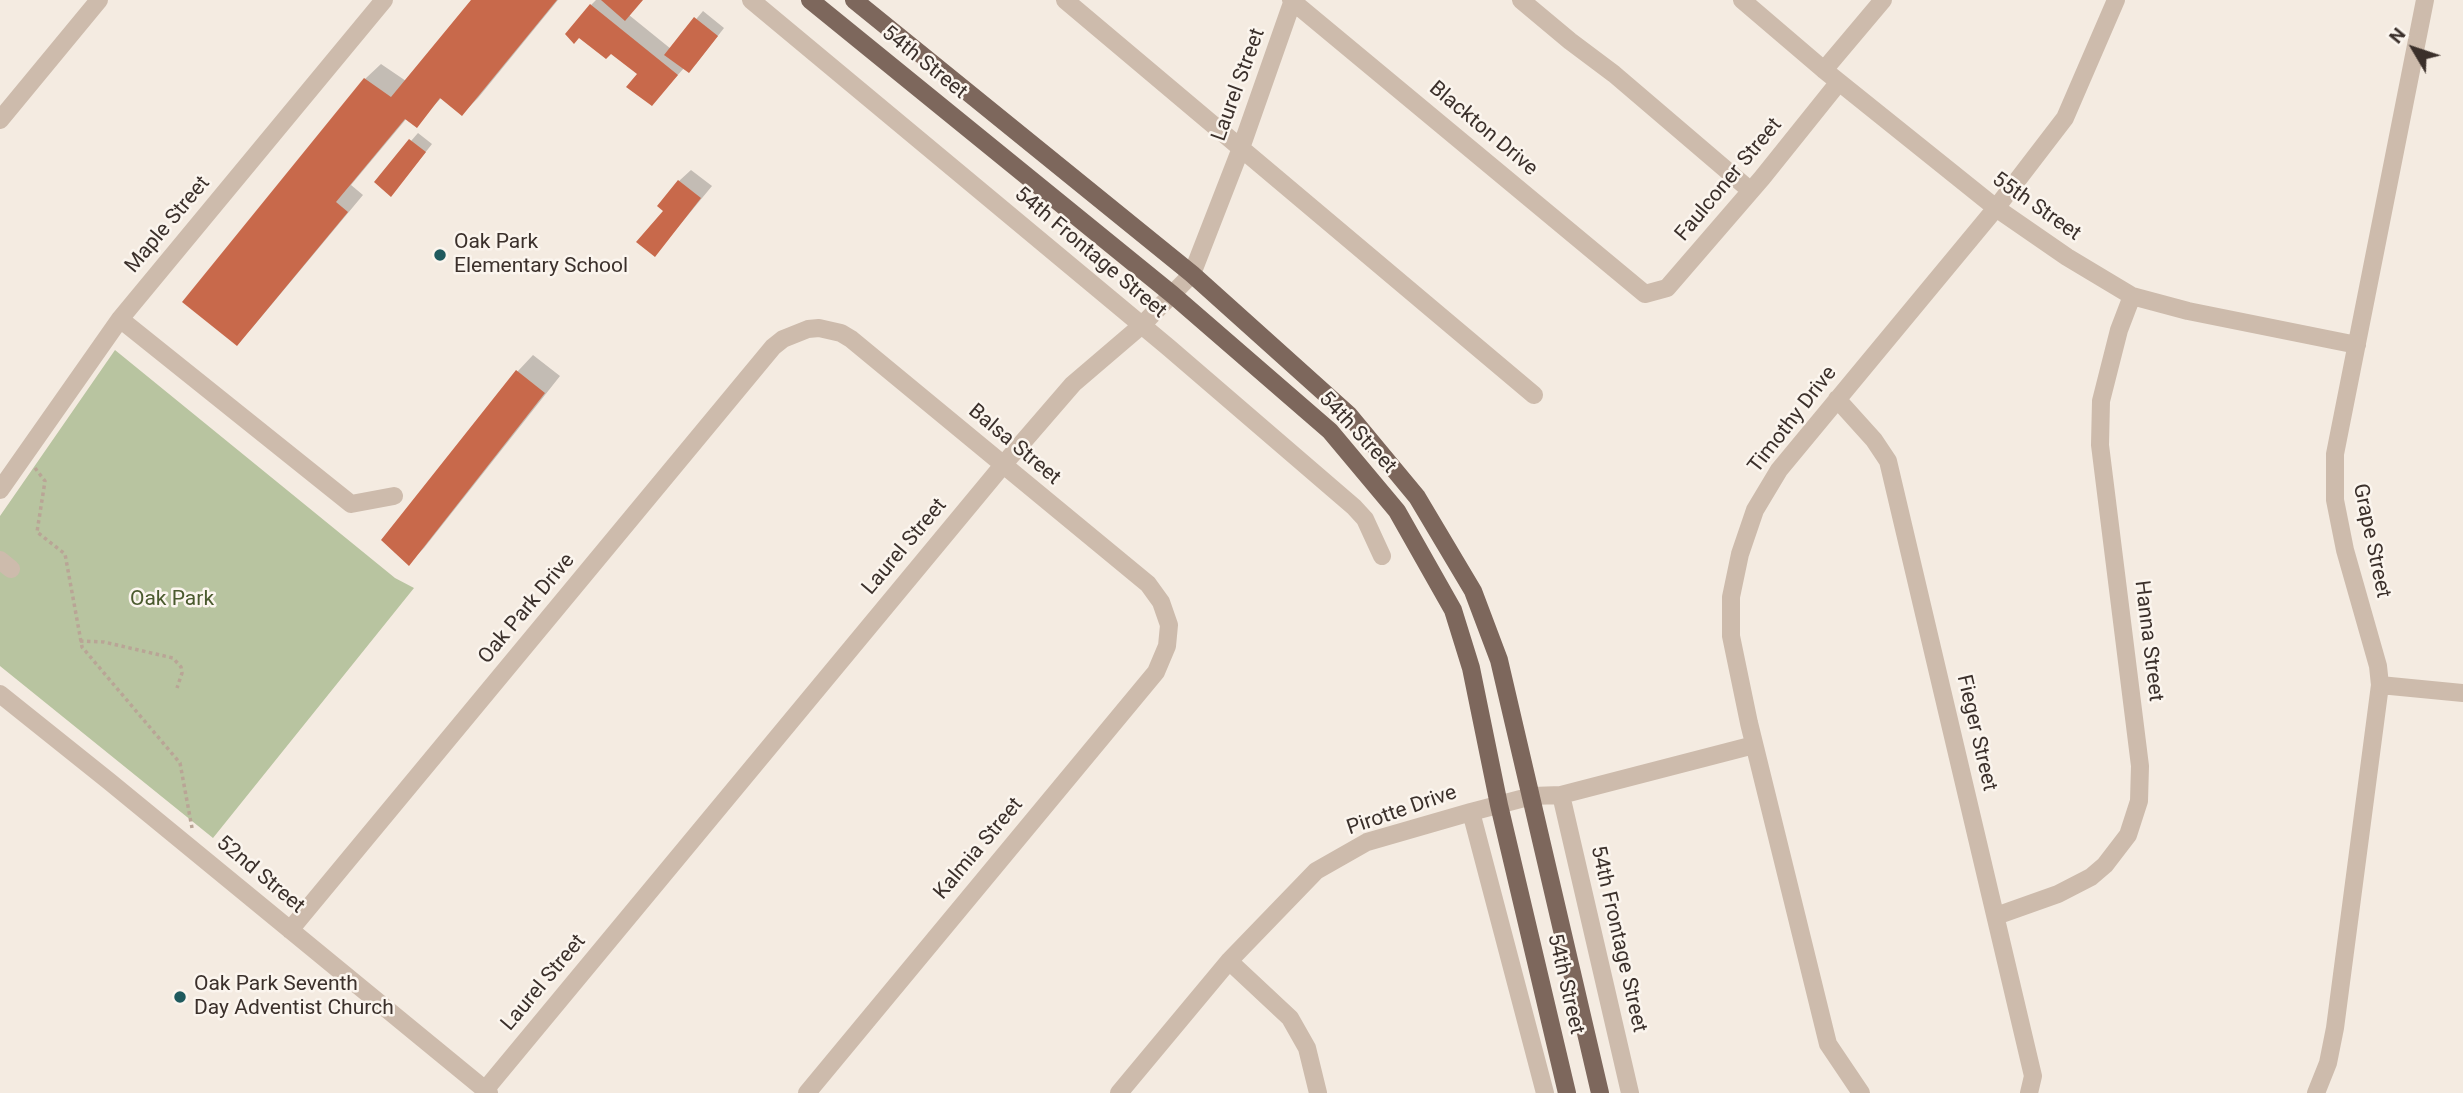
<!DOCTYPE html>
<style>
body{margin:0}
#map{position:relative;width:2463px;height:1093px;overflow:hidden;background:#f4ebe1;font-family:Roboto,sans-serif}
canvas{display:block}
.north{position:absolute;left:2379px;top:14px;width:70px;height:70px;-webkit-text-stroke:5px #fbf5ee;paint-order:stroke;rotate:309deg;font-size:19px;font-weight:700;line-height:28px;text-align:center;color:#3b302b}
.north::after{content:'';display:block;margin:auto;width:24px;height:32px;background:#3b302b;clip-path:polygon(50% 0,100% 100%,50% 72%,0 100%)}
</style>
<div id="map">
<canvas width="2463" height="1093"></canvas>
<div class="north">N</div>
</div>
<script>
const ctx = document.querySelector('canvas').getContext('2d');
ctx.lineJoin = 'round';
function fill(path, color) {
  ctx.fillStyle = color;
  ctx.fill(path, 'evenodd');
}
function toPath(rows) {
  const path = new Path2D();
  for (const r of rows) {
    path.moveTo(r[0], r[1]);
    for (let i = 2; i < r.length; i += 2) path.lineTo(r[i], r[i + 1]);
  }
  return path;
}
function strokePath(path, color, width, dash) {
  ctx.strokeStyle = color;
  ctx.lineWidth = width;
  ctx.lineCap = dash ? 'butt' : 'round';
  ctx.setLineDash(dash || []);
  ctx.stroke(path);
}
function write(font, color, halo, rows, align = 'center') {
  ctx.font = font + ' Roboto,sans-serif';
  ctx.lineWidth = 5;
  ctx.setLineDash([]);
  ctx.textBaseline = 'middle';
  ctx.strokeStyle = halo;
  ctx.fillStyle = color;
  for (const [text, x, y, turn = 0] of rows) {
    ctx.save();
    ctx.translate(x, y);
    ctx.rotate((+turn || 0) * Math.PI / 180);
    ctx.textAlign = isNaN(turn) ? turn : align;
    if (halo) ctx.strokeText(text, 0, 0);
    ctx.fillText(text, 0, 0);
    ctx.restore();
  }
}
fill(toPath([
 [115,350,395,578,414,588,213,838,0,666,0,516]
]), '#b8c4a0');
fill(toPath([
 [473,0,558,0,478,98,462,114,442,97,416,125,407,118,351,185,363,195,252,328,237,343,365,79,381,64,406,81],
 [596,0,641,0,629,15,671,49,703,11,724,28,696,64,684,68,652,104,639,74,591,5],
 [418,133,432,144,398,187,376,181],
 [691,170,712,186,655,255,665,210,679,181],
 [533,355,560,376,424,548,409,563,383,540,518,371]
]), '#0003');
fill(toPath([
 [471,0,557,0,462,116,440,98,417,128,405,119,336,202,348,212,237,346,182,302,364,78,391,97],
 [601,0,643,0,625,21],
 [590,4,678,75,652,106,626,87,637,74,611,54,606,59,579,38,574,44,565,34],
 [694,17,718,36,689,73,664,55],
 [409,139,426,152,391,197,374,182],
 [678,180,701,198,655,257,636,242,663,211,657,206],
 [516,370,545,393,409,566,381,540]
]), '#c8694b');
strokePath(toPath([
 [35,468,45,481,37,532,65,554,82,647,180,763,192,828],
 [80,641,104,642,173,658,181,667,182,673,177,688]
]), '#b9a596', 3.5, [3.5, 3.5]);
strokePath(toPath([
 [751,0,1168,347,1354,507,1365,519,1382,556],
 [1065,0,1534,395],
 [1291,0,1645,294,1667,288,1762,178,1839,82],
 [1521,0,1570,41,1614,74,1751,191],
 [1742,0,1824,70,1996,208,2067,257,2132,296,2188,311,2357,345],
 [1824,70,1883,0],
 [0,120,99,0],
 [120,319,351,504,394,496],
 [1837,399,1874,440,1888,461,2033,1076,2029,1093],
 [0,490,120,319,384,0],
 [0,560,11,569],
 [2380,685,2463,693],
 [0,694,110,782,489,1093],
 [1561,795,1630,1093],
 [1471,812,1545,1093],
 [1996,916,2058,894,2091,877,2105,865,2128,835,2139,801,2140,766,2100,445,2101,401,2119,330,2132,296],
 [290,930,773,347,783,339,808,329,819,328,841,333,851,339,1148,584,1161,602,1169,625,1167,646,1156,672,807,1093],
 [1229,961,1290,1018,1307,1048,1318,1093],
 [485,1090,1003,465,1073,384,1142,325,1192,274,1241,148,1293,0],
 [1119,1093,1229,961,1316,871,1367,842,1471,812,1532,796,1561,795,1754,745],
 [1861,1093,1828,1044,1749,723,1731,636,1731,597,1740,554,1755,510,1779,470,1996,208,2065,118,2116,0],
 [2316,1093,2328,1063,2335,1028,2380,685,2378,666,2345,550,2335,500,2335,454,2425,0]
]), '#cdbbac', 18);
strokePath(toPath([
 [810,0,1173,295,1330,431,1397,511,1453,610,1471,668,1499,805,1567,1093],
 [854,0,1192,274,1349,415,1417,497,1473,591,1499,660,1600,1093]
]), '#7d675c', 18);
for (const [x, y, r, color] of [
 [440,255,7,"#1f5a5e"],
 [180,997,7,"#1f5a5e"]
]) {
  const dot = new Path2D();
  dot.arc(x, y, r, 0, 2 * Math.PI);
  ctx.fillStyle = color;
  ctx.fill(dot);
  strokePath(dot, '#fbf5ee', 2.5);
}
write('21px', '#3b302b', '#fbf5ee', [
 ["54th Street",924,63,39],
 ["Laurel Street",1239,85,-70],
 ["Blackton Drive",1483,129,40],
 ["Faulconer Street",1729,180,-50],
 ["55th Street",2036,207,35],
 ["Maple Street",168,225,-50],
 ["54th Frontage Street",1090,253,40],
 ["Timothy Drive",1793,420,-52],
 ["54th Street",1357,433,47],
 ["Balsa Street",1014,445,40],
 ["Grape Street",2371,541,78],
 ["Laurel Street",905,547,-50],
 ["Oak Park Drive",527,609,-50],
 ["Hanna Street",2148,641,83],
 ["Fieger Street",1976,733,77],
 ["Pirotte Drive",1402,811,-19],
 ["Kalmia Street",979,849,-50],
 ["52nd Street",260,875,40],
 ["54th Frontage Street",1618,939,77],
 ["Laurel Street",544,983,-50],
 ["54th Street",1565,984,77]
]);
write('21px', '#3b302b', '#fbf5ee', [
 ["Oak Park",454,243],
 ["Elementary School",454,267],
 ["Oak Park Seventh",194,985],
 ["Day Adventist Church",194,1009]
], 'left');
write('21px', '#4a5a2e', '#fbf5ee', [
 ["Oak Park",172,600]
]);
</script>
